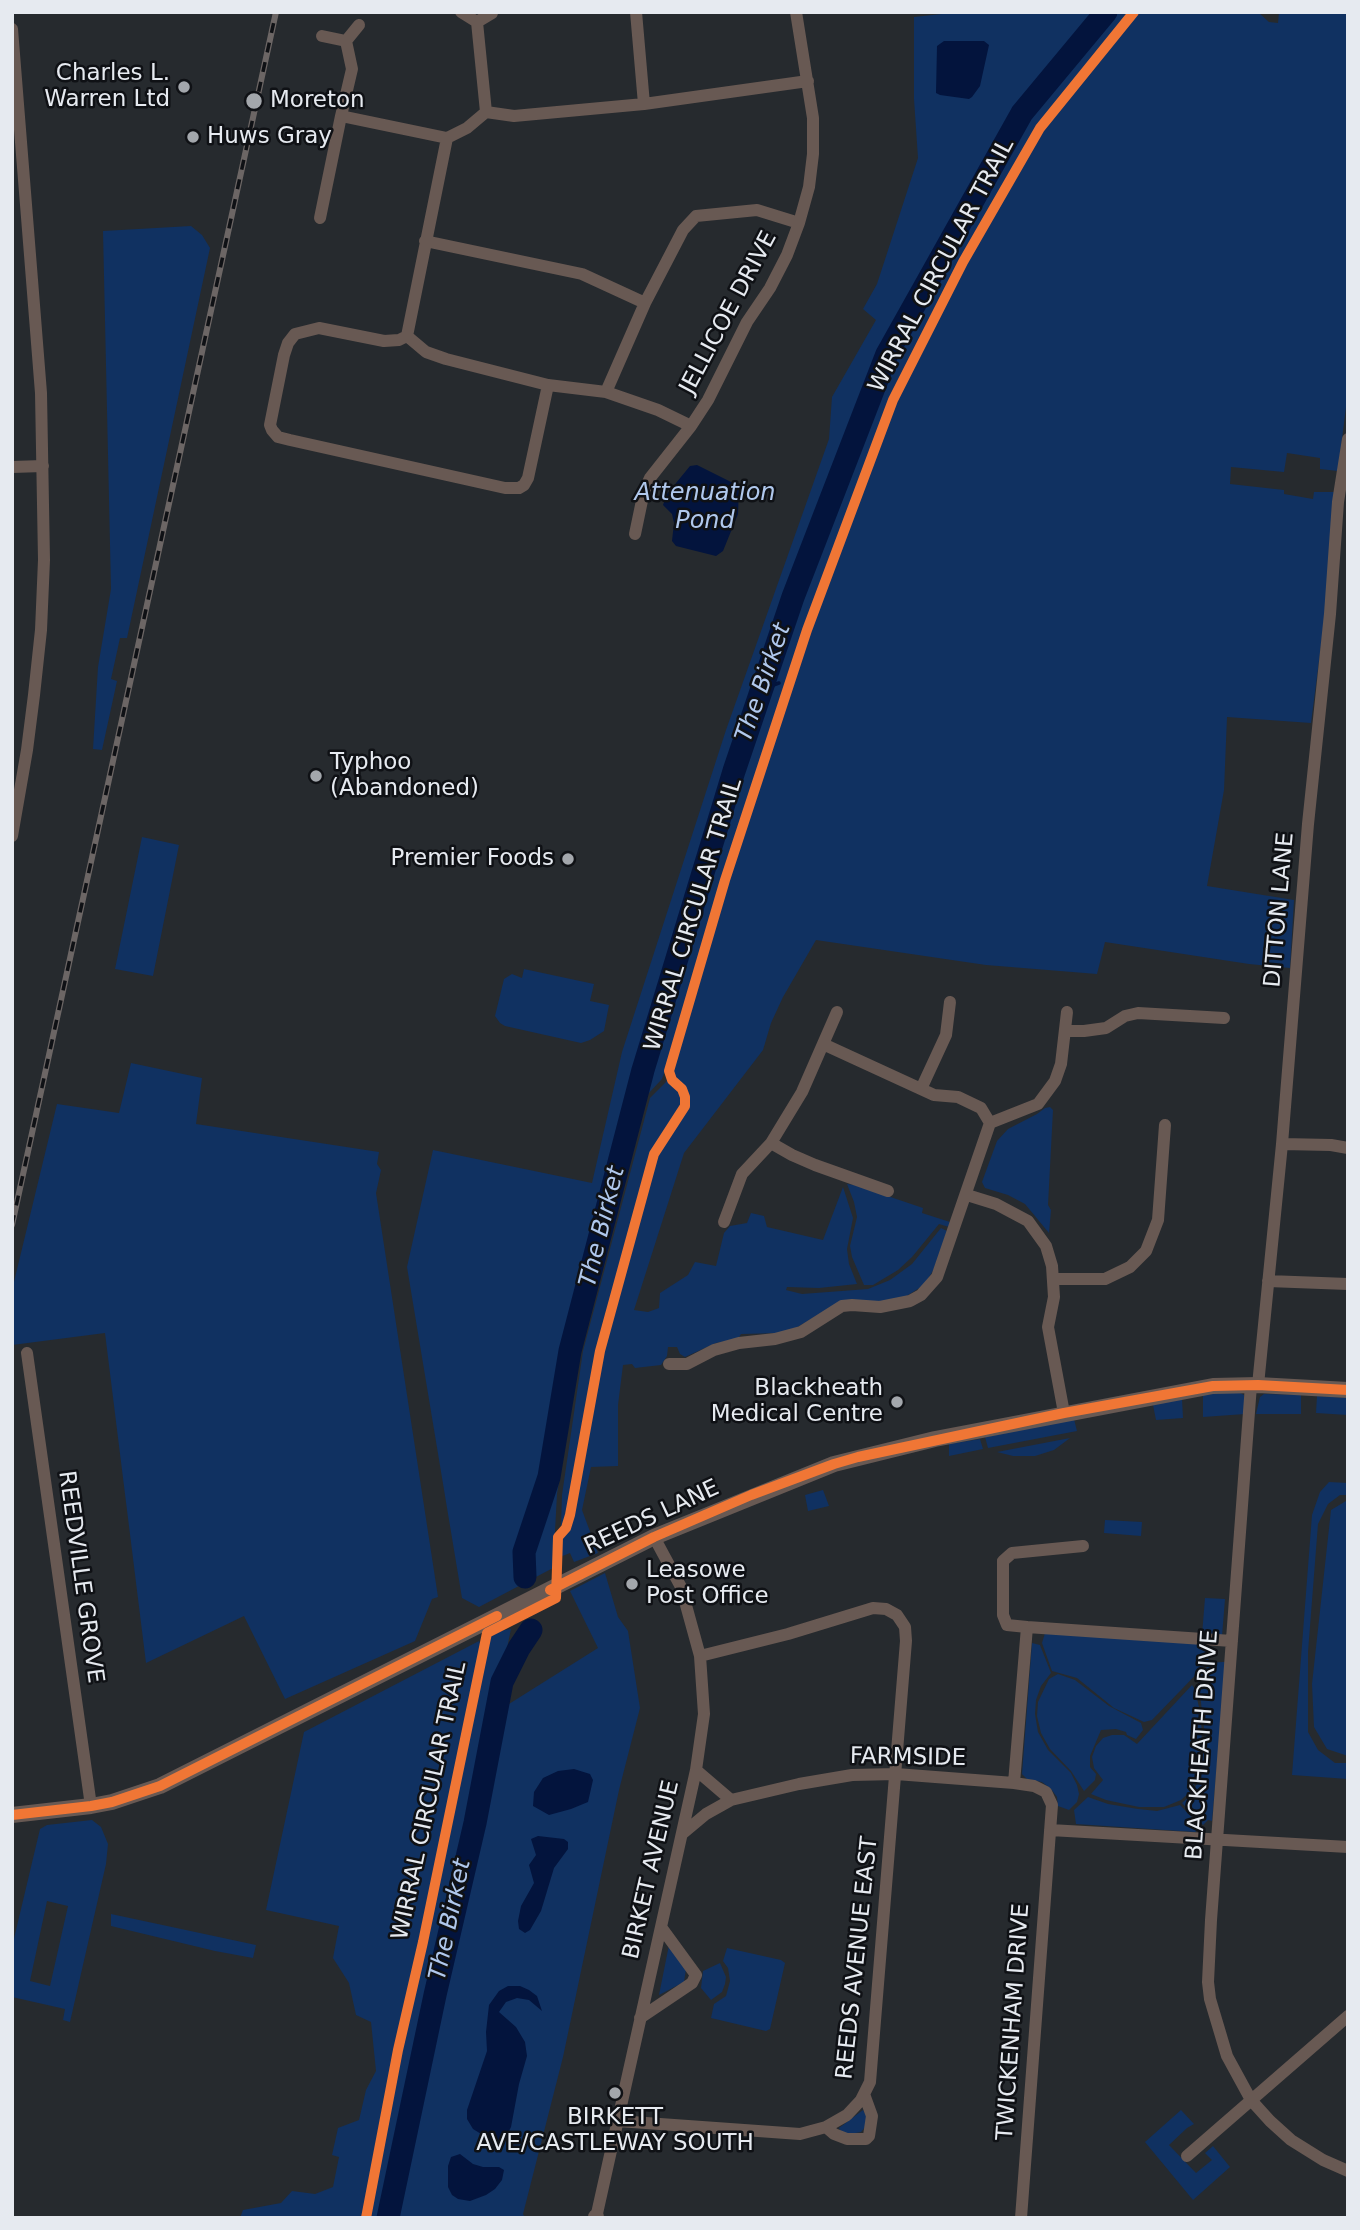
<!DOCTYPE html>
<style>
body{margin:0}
#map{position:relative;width:1360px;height:2230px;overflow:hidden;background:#262a2e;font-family:"DejaVu Sans",sans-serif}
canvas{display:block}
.frame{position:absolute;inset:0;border:14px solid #e6eaf0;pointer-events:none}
</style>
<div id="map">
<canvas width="1360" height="2230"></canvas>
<div class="frame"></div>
</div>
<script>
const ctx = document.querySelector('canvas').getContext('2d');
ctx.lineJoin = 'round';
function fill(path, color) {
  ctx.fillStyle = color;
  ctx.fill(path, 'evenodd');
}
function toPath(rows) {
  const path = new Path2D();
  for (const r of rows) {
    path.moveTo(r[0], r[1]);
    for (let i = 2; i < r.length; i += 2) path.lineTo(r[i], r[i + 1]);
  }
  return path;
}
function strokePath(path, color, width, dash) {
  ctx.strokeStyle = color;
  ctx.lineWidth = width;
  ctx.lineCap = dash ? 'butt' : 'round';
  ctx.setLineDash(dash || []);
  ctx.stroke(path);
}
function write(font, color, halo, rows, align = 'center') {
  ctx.font = font + ' "DejaVu Sans",sans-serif';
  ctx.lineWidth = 5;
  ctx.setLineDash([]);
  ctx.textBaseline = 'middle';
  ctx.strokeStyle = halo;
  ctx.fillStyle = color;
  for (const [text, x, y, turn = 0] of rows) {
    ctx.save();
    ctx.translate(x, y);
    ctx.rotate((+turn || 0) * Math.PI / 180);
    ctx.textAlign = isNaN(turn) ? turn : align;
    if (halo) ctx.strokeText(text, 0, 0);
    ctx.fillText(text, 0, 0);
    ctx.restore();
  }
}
fill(toPath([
 [960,12,1130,12,1037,128,1015,164,922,335,891,399,816,596,752,788,666,1068,662,1079,647,1095,579,1349,557,1494,553,1568,479,1607,462,1598,407,1267,433,1150,592,1183,622,1052,726,730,829,439,832,397,876,320,863,309,877,284,918,158,914,99,914,17],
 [1137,12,1258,12,1269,22,1278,23,1279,12,1348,12,1348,391,1338,471,1320,469,1320,458,1287,453,1284,472,1231,467,1230,484,1284,490,1284,494,1313,499,1314,492,1336,492,1327,599,1311,723,1227,717,1224,790,1207,886,1294,900,1290,968,1249,964,1105,942,1097,974,986,965,816,940,783,997,771,1023,763,1050,684,1153,634,1310,648,1312,659,1308,660,1293,688,1275,695,1262,716,1266,724,1233,730,1226,747,1223,751,1213,764,1216,767,1227,823,1240,843,1187,853,1218,847,1249,849,1264,857,1284,819,1288,787,1287,786,1290,802,1294,868,1289,890,1280,912,1264,941,1228,947,1231,936,1266,924,1285,905,1297,885,1302,844,1300,794,1329,780,1333,741,1334,738,1339,716,1343,685,1357,680,1354,677,1347,668,1347,667,1356,661,1365,635,1368,632,1364,623,1365,618,1405,618,1466,591,1467,582,1510,598,1553,574,1562,570,1553,560,1557,562,1495,583,1351,650,1098,666,1082,670,1072,727,881,808,631,896,400,946,298,1043,127],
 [191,226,202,235,210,248,127,638,120,638,111,679,117,681,102,750,93,749,98,667,111,589,103,231],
 [142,837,179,845,153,976,115,969],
 [524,969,594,984,590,1001,609,1005,604,1031,590,1040,581,1043,505,1026,500,1023,495,1016,504,979,512,974,522,978],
 [131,1063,202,1078,196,1124,379,1152,377,1164,381,1170,376,1193,438,1597,432,1599,415,1641,285,1699,244,1616,146,1663,105,1333,12,1345,12,1290,57,1104,119,1113],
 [1050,1107,1053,1110,1048,1205,1051,1210,1049,1233,1025,1204,1008,1195,985,1188,982,1182,997,1141,1008,1129,1037,1114,1045,1108],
 [847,1184,855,1185,923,1208,922,1213,950,1222,949,1227,939,1224,912,1257,898,1270,873,1285,864,1285,852,1257,850,1246,857,1217,854,1202],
 [1236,1391,1244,1395,1245,1414,1203,1417,1203,1395],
 [1264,1394,1301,1395,1301,1414,1256,1414,1260,1397],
 [1317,1396,1348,1398,1348,1415,1316,1413],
 [1182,1399,1183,1418,1156,1420,1153,1405],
 [1074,1419,1077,1431,988,1448,985,1437],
 [1070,1438,1054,1450,1035,1456,1013,1456,997,1452],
 [980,1439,983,1449,949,1456,949,1444],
 [1329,1482,1348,1483,1348,1495,1340,1495,1328,1504,1318,1524,1308,1652,1308,1732,1318,1750,1335,1763,1348,1763,1348,1779,1292,1775,1312,1515,1320,1492],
 [823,1490,829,1506,808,1511,805,1495],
 [1346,1501,1348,1501,1348,1756,1327,1749,1314,1727,1312,1684,1331,1510],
 [1105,1520,1142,1522,1141,1536,1104,1533],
 [605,1573,618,1617,628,1631,640,1708,619,1790,563,2057,523,2214,525,2218,366,2218,398,2050,423,1942,487,1633,511,1629,495,1706,501,1709,598,1648,570,1591],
 [1205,1598,1225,1599,1222,1636,1202,1635],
 [1045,1633,1203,1643,1209,1648,1206,1655,1209,1661,1152,1720,1144,1722,1114,1708,1077,1678,1052,1671,1042,1643],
 [479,1641,482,1647,381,2115,362,2218,240,2218,243,2210,281,2203,292,2191,315,2194,333,2187,339,2157,332,2155,338,2128,359,2120,366,2090,376,2071,371,2022,356,2015,349,1983,333,1958,339,1926,266,1910,304,1732],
 [1032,1643,1040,1645,1051,1673,1041,1686,1036,1700,1035,1714,1038,1732,1048,1750,1071,1773,1077,1785,1079,1794,1077,1802,1069,1810,1058,1806,1057,1797,1051,1789,1042,1782,1027,1779,1022,1774],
 [1222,1662,1226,1662,1212,1821,1208,1820,1203,1825,1182,1803,1189,1797,1197,1784,1202,1764,1205,1737,1198,1677,1211,1663],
 [1058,1674,1075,1680,1109,1706,1141,1723,1143,1730,1136,1739,1127,1735,1126,1732,1116,1729,1101,1730,1090,1756,1090,1767,1096,1774,1095,1780,1084,1791,1071,1771,1050,1749,1041,1733,1037,1716,1038,1702,1049,1679],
 [1192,1685,1195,1689,1200,1712,1202,1733,1198,1773,1193,1789,1181,1800,1164,1807,1139,1807,1106,1800,1091,1794,1103,1780,1094,1768,1092,1757,1096,1746,1103,1738,1112,1735,1124,1735,1137,1744],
 [1088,1797,1108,1804,1138,1809,1157,1811,1180,1805,1201,1827,1195,1832,1076,1824,1074,1810],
 [92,1820,101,1827,108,1844,106,1864,70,2022,63,2020,65,2009,12,1997,12,1947,40,1829,47,1825],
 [47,1901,68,1906,50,1986,30,1981],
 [111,1914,256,1945,253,1958,215,1951,111,1926],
 [669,1945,686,1969,684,1982,659,1995],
 [727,1948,781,1960,785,1963,770,2029,766,2031,711,2018,714,2004,726,1996,730,1981,728,1968,723,1961],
 [720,1963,726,1977,725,1984,722,1992,711,2000,701,1988,703,1971],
 [863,2110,868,2119,866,2126,861,2132,850,2134,841,2132,839,2128],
 [1181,2110,1194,2124,1187,2128,1169,2145,1196,2173,1212,2160,1205,2153,1213,2146,1230,2167,1193,2200,1145,2142]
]), '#103161');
fill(toPath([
 [944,41,984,41,989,45,980,86,972,97,969,99,940,95,936,93,937,46],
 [697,465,739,486,738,514,723,551,716,556,676,546,672,541,674,523,672,514,663,505,667,494,690,466],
 [574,1769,590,1774,593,1780,588,1802,571,1809,549,1815,533,1806,534,1792,543,1778,558,1771],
 [538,1836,564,1839,568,1842,568,1849,554,1868,541,1911,530,1930,525,1933,519,1929,518,1921,521,1906,534,1883,529,1865,536,1855,531,1839],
 [508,1986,520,1986,529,1990,537,1996,542,2011,529,2000,517,1998,506,2002,499,2012,516,2027,525,2042,527,2056,519,2084,511,2127,507,2135,498,2140,486,2137,473,2129,467,2119,467,2110,487,2051,486,2032,489,2005,499,1991],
 [460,2154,473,2164,483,2167,499,2167,504,2170,502,2180,495,2189,486,2195,470,2201,458,2199,452,2195,448,2187,448,2166,451,2157]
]), '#03143d');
strokePath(toPath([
 [762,689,779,683]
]), '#03143d', 3.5);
strokePath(toPath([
 [525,1577,524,1552,549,1477,570,1351,643,1070,734,771,793,597,887,354,1022,113,1106,12],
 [388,2218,435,1995,475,1823,502,1682,519,1648,531,1630]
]), '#03143d', 23);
strokePath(toPath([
 [461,12,477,22],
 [636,12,644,104],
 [477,22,486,112],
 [477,22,492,13],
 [12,29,41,393,44,560,41,630,34,695,27,750,12,836],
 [322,36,346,41,352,69,341,116],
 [346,41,359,25],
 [320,218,341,116,447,138],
 [425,241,582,274,645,303],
 [407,336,399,340,384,341,319,328,295,334,288,343,284,355,270,425,272,430,278,437,290,440,505,488,519,488,524,485,528,478,548,385],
 [407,336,447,138,467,128,486,112,514,116,644,104,808,81],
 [407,336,426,352,446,359,548,385,606,392,658,410,691,426],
 [606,392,645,303,683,230,696,216,757,210,799,223],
 [12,467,43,466],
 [635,534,644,491,650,478,691,426,708,400,747,322,770,288,787,255,799,223,809,187,813,154,813,118,796,12],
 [1066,1031,1084,1031,1106,1028,1125,1016,1138,1013,1224,1018],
 [823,1044,934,1095,958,1097,981,1108,990,1123],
 [921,1089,946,1035,950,1002],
 [771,1143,792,1155,815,1165,888,1191],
 [1282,1144,1331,1145,1348,1148],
 [967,1195,996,1204,1028,1221,1046,1246,1052,1266,1054,1297,1048,1327,1064,1413],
 [724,1222,742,1174,771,1143,802,1092,837,1012],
 [1053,1279,1105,1279,1130,1267,1146,1251,1158,1220,1165,1125],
 [1268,1281,1348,1284],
 [27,1353,91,1806],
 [669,1364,687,1364,714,1350,739,1343,775,1339,801,1332,842,1306,852,1305,880,1307,910,1301,921,1295,937,1277,990,1123,1038,1104,1055,1081,1061,1064,1067,1012],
 [1251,1385,1211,1920,1208,1982,1210,1999,1227,2056,1251,2100,1270,2121,1291,2140,1323,2160,1348,2171],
 [1258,1385,1282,1144,1308,824,1330,614,1338,502,1348,439],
 [1027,1627,1007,1625,1003,1615,1003,1561,1012,1553,1083,1546],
 [696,1770,731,1800],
 [1014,1783,1027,1627,1232,1641],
 [1050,1830,1348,1847],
 [682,1834,706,1814,731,1800,799,1784,852,1775,896,1774,1014,1783,1034,1786,1046,1792,1052,1805,1021,2218],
 [640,2018,692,1983,696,1975,661,1927],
 [618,2121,800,2134,826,2127,847,2115,861,2100,870,2082,906,1641,905,1627,897,1615,886,1609,873,1608,788,1634,700,1656],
 [826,2127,834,2134,847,2139,866,2139,869,2136,872,2116,864,2094],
 [1187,2156,1348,2016],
 [596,2218,696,1770,704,1714,700,1656,681,1587,654,1537]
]), '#685953', 12);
strokePath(toPath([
 [12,1815,91,1806,112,1802,160,1786,654,1537,834,1464,935,1439,1213,1386,1258,1385,1348,1390],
 [596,2217,596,2218]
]), '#685953', 16);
const rail = toPath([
 [12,1225,276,12]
]);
strokePath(rail, '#6c6665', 6);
strokePath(rail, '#0f1115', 3.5, [10]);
strokePath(toPath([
 [550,1590,654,1537,751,1495,834,1464,858,1457,1064,1413,1213,1386,1258,1385,1348,1390],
 [12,1815,91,1806,112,1802,160,1786,497,1616],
 [366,2218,398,2050,423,1942,487,1633,556,1598,558,1537,566,1528,570,1515,600,1351,654,1154,685,1106,685,1097,682,1089,672,1080,669,1071,725,880,807,630,893,400,963,262,1040,128,1134,12]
]), '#f07635', 10);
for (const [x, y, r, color] of [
 [184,87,7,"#a3a7ac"],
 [254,101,9,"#a3a7ac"],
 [193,137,7,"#a3a7ac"],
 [316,776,7,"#a3a7ac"],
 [568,859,7,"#a3a7ac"],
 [897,1402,7,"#a3a7ac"],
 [632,1584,7,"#a3a7ac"],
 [615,2093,7,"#a3a7ac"]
]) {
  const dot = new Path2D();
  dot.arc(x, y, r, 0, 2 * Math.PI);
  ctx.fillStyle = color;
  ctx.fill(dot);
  strokePath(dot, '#0f1115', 2.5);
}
write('23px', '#e6eaf0', '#0f1115', [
 ["Charles L.",170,74,"right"],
 ["Warren Ltd",170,100,"right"],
 ["Moreton",270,101],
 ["Huws Gray",207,137],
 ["Typhoo",330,763],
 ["(Abandoned)",330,789],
 ["Premier Foods",554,859,"right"],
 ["Blackheath",883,1389,"right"],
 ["Medical Centre",883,1415,"right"],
 ["Leasowe",646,1571],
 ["Post Office",646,1597],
 ["BIRKETT",615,2118,"center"],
 ["AVE/CASTLEWAY SOUTH",615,2144,"center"]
], 'left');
write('23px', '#e6eaf0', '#0f1115', [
 ["WIRRAL CIRCULAR TRAIL",942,266,-62],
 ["JELLICOE DRIVE",729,313,-62],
 ["DITTON LANE",1280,910,-85],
 ["WIRRAL CIRCULAR TRAIL",694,915,-73],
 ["REEDS LANE",652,1518,-25],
 ["REEDVILLE GROVE",80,1577,82],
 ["BLACKHEATH DRIVE",1203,1745,-86],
 ["FARMSIDE",908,1758,1],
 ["WIRRAL CIRCULAR TRAIL",430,1801,-78],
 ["BIRKET AVENUE",652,1870,-77],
 ["REEDS AVENUE EAST",858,1958,-84],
 ["TWICKENHAM DRIVE",1014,2022,-86]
]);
write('italic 24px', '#b0c8ed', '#0f1115', [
 ["Attenuation",705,494],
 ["Pond",705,522],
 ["The Birket",764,683,-71],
 ["The Birket",603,1227,-76],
 ["The Birket",451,1920,-78]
]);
</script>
